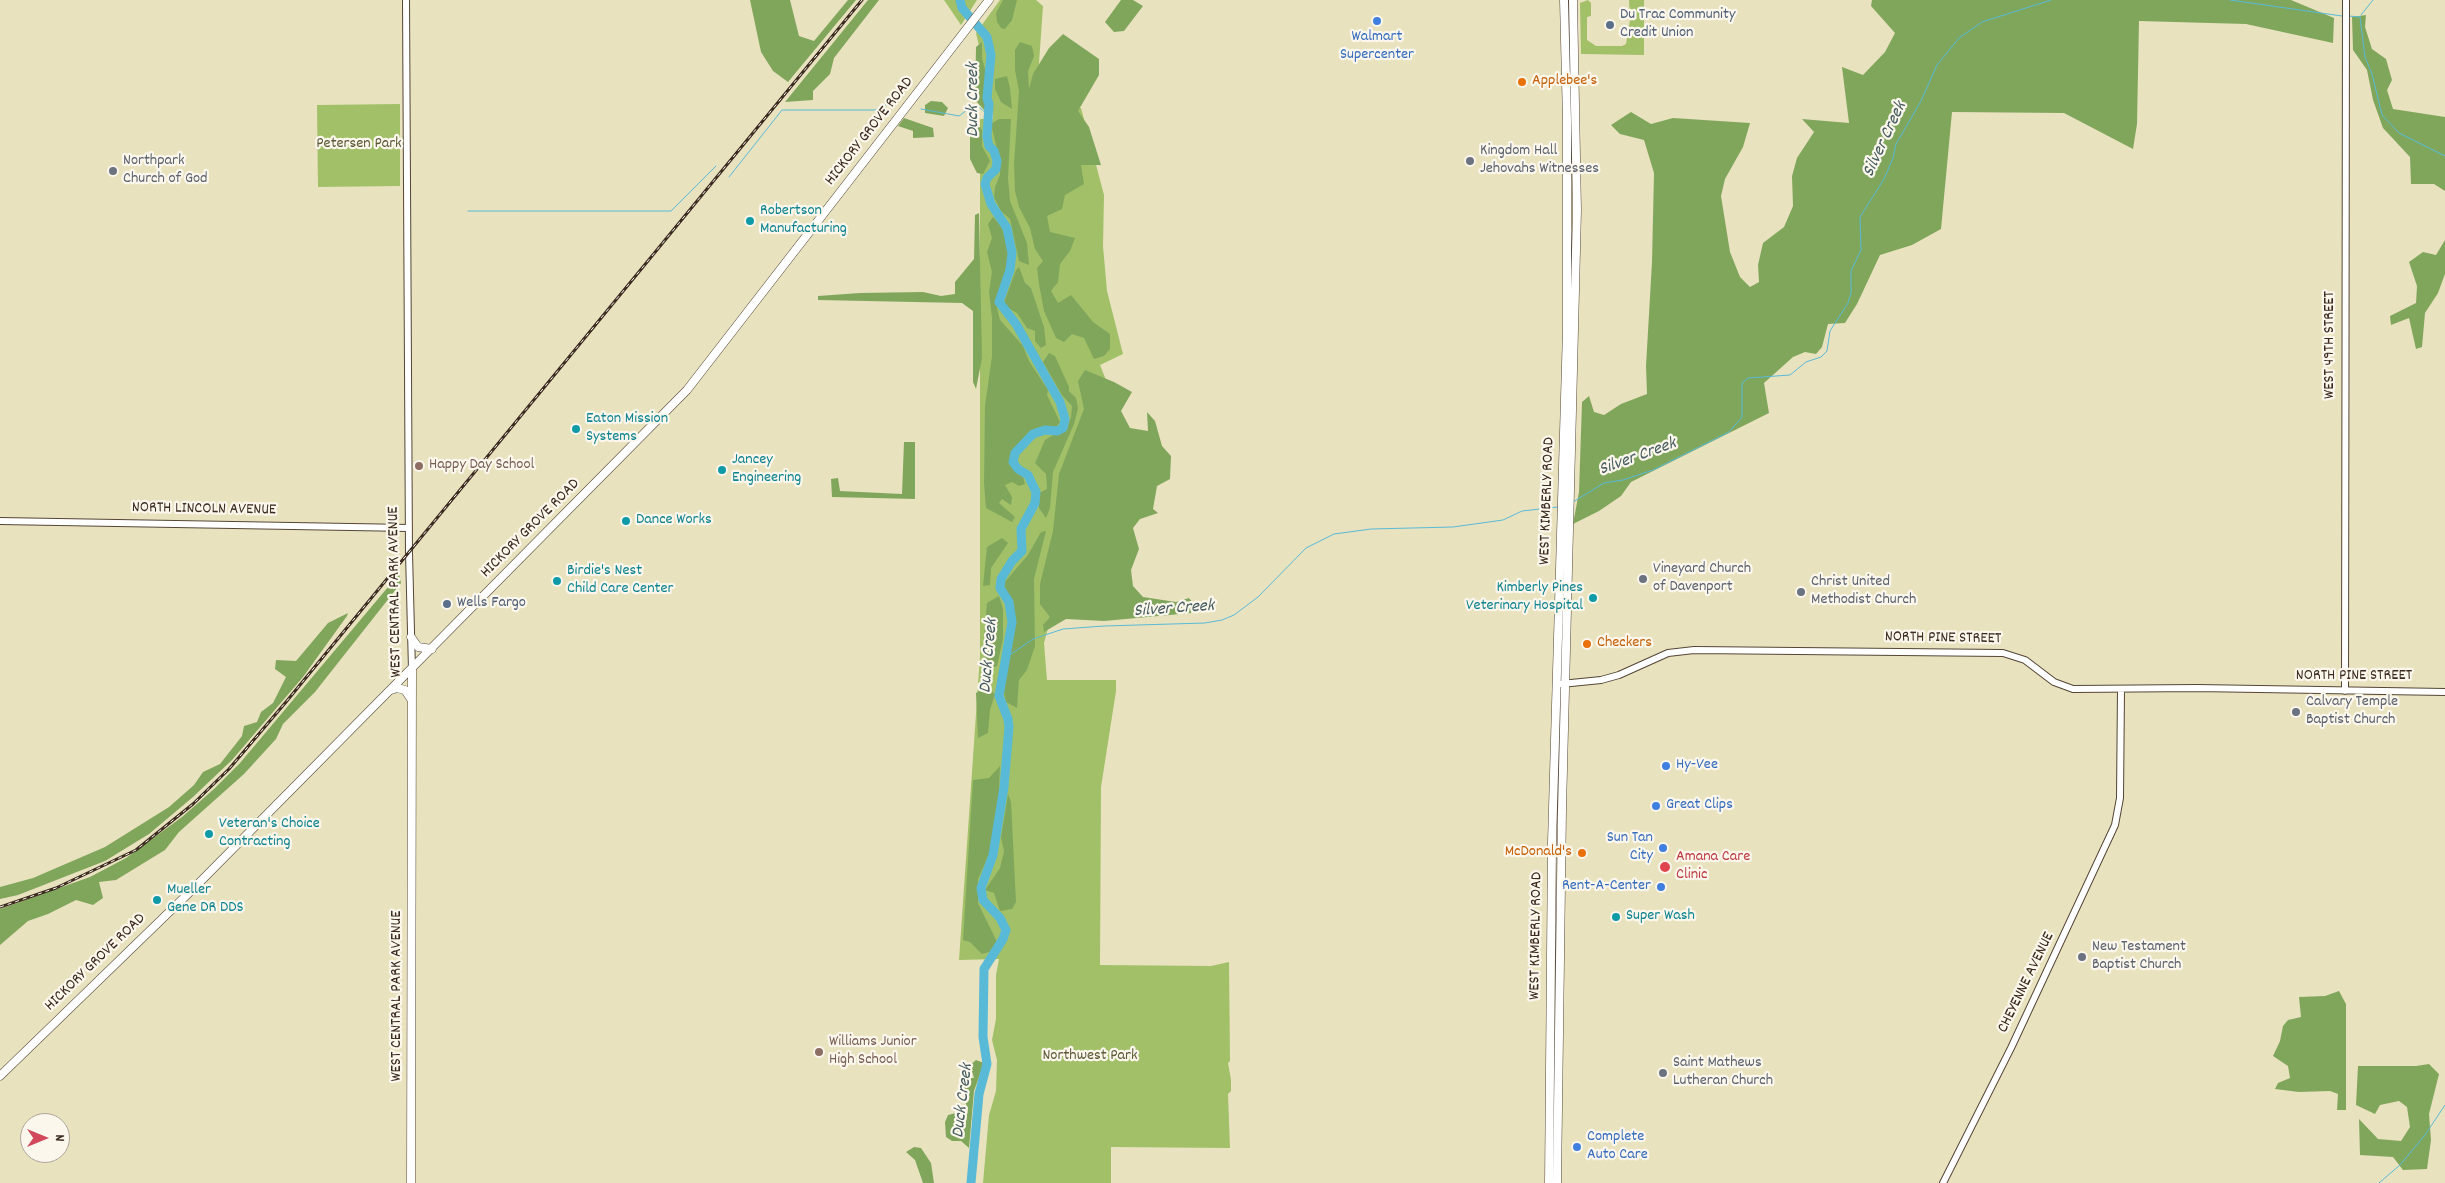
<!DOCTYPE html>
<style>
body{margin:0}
#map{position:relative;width:2445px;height:1183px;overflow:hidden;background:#e9e2bf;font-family:Dekko,sans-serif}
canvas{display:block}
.north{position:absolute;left:20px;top:1113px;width:50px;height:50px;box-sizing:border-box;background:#fbf7ec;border:1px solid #aea59a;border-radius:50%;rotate:90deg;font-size:14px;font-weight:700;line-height:20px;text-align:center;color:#3b2a1e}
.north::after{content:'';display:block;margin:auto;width:18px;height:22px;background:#d1495b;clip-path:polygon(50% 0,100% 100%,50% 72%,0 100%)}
</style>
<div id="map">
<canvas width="2445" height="1183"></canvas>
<div class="north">N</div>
</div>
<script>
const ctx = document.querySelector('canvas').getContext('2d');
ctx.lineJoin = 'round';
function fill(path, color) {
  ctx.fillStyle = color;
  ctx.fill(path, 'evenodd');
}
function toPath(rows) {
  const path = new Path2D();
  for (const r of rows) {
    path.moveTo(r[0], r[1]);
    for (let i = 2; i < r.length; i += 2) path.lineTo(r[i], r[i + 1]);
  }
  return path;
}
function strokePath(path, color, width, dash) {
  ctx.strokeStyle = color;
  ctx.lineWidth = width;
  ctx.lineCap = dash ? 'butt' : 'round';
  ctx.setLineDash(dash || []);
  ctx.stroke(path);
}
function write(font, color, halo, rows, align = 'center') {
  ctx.font = font + ' Dekko,sans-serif';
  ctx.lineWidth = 4.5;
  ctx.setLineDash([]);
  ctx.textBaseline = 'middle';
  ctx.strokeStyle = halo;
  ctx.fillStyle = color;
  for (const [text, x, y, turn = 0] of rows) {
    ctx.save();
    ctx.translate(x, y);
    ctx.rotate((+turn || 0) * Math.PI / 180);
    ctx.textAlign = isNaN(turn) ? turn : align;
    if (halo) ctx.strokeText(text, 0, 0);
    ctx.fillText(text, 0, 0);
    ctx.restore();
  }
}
fill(toPath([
 [944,0,977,0,961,25],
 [1000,0,1036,0,1043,6,1036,106,1081,108,1104,195,1103,246,1107,291,1123,354,1100,365,1112,395,1044,643,1047,680,1116,680,1116,691,1101,787,1100,965,1211,966,1229,962,1230,1061,1228,1063,1231,1080,1231,1091,1228,1094,1230,1148,1111,1147,1111,1183,983,1183,989,1115,996,1091,997,1060,992,1040,996,1019,996,975,999,959,959,960,980,656,980,119,993,119,993,108,976,33],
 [1588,0,1591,3,1591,16,1587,17,1587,40,1596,46,1622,46,1626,44,1630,20,1629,0,1644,0,1644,55,1581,54,1580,3],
 [400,104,400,186,318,187,317,105]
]), '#a1c068');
fill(toPath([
 [750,0,790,0,799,36,814,41,848,0,856,0,788,82,773,71,761,52],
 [868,0,879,0,834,58,830,74,813,91,813,100,785,102],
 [1003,0,1017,0,1012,20,1005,29,1001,28,997,22,996,13],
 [1121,0,1133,0,1143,6,1124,31,1114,32,1105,22],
 [1872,0,2291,0,2334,18,2333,43,2246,24,2139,21,2137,124,2133,149,2064,113,1952,112,1941,229,1912,245,1880,255,1857,304,1845,323,1828,324,1822,347,1816,354,1805,352,1793,357,1764,383,1769,413,1631,482,1621,496,1599,511,1573,524,1579,492,1582,402,1589,396,1594,412,1604,415,1621,404,1647,394,1646,366,1652,262,1654,173,1644,140,1620,134,1611,125,1631,112,1651,124,1673,118,1750,123,1743,147,1725,179,1721,196,1730,252,1740,277,1750,287,1759,282,1758,265,1763,243,1784,227,1793,206,1792,176,1797,158,1814,132,1802,119,1849,123,1842,67,1863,75,1885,52,1895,33,1871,6],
 [2366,15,2365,27,2372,49,2386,59,2392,80,2387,90,2393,109,2445,117,2445,191,2434,184,2411,184,2410,157,2383,128,2373,100,2367,70,2353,50,2352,17],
 [1063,34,1099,59,1099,75,1078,111,1089,127,1101,165,1081,165,1084,184,1065,195,1062,209,1047,216,1050,232,1075,238,1070,251,1060,264,1058,282,1051,291,1058,303,1071,295,1093,322,1110,334,1110,349,1104,356,1094,359,1084,338,1072,334,1064,342,1056,338,1044,311,1039,284,1037,268,1043,261,1035,249,1030,228,1019,207,1015,191,1014,164,1019,91,1015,70,1015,50,1020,42,1032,46,1034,56,1028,71,1029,89,1033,74,1049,48],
 [982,42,982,58,987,76,985,96,991,111,986,112,975,100,976,47],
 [1007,76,1010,88,1012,109,1001,102,995,89,995,79],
 [931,101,942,102,948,108,944,116,925,113,925,105],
 [904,118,933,128,934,137,913,138,913,131,898,126],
 [999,119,1011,119,1008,178,1010,201,1027,243,1029,265,1019,261,1010,219,1001,211,994,197,995,187,1000,175,1000,162,991,124],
 [976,123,982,130,982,146,990,161,983,174,977,173,970,159,970,125],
 [979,213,982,358,976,389,973,382,973,311,962,303,818,300,818,296,860,293,923,292,941,296,955,294,955,282,974,259,975,215],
 [993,217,1001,226,1009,247,1007,274,997,295,997,308,1000,320,1023,346,1029,361,1048,390,1047,395,1060,422,1056,427,1046,426,1035,429,1014,453,1011,466,1023,477,1025,484,1019,486,1012,482,1005,485,1012,497,1011,505,1002,499,999,503,1015,517,1012,522,986,508,984,483,985,406,992,356,992,318,989,292,992,272,987,252,992,238,988,224],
 [2445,240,2445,274,2438,293,2425,313,2422,347,2416,349,2409,318,2391,325,2390,316,2416,303,2417,286,2409,262,2423,252,2436,255],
 [1019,267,1025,283,1031,288,1044,327,1046,345,1041,348,1035,341,1035,331,1027,328,1017,313,1003,305,1016,270],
 [1049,353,1055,356,1069,387,1069,391,1076,398,1078,408,1074,424,1053,472,1050,508,1046,518,1039,508,1039,493,1047,489,1046,474,1035,463,1045,440,1058,432,1066,431,1071,417,1072,406,1062,395,1043,362],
 [1085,370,1114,382,1132,392,1121,411,1130,428,1148,431,1147,412,1155,421,1162,446,1171,456,1170,479,1157,486,1153,509,1158,513,1140,519,1133,528,1139,549,1131,570,1133,586,1143,597,1176,602,1189,598,1193,603,1191,613,1104,621,1066,619,1044,632,1043,625,1050,617,1040,604,1040,584,1053,531,1059,474,1084,409,1078,381],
 [904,442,915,442,915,499,832,497,831,479,838,478,840,491,902,494],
 [1046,531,1034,579,1035,646,1027,670,1019,680,1017,708,1006,702,1004,692,1013,634,1014,605,1003,584,1028,555,1041,532],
 [1002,538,1008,543,991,568,990,585,983,586,987,547],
 [399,574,401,583,315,692,283,724,276,739,244,774,179,832,165,850,116,880,99,882,103,898,93,905,76,900,48,914,28,921,0,945,0,909,90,877,126,858,182,817,214,789,240,763],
 [999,596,1003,609,1003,639,997,666,987,670,983,647,987,603],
 [348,613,347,616,303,677,232,760,193,797,149,834,105,861,18,895,0,899,0,887,33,878,105,847,169,807,194,785,203,772,220,764,242,736,244,726,257,722,261,712,273,703,286,677,275,669,276,660,296,661,328,623],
 [987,687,995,694,990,710,988,733,978,738,976,693],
 [1000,766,999,792,991,850,978,879,978,903,997,942,992,951,982,954,970,942,963,940,973,780,989,778],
 [1008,794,1011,802,1016,902,1012,909,1000,911,994,893,985,890,1000,868,1004,851,1001,838],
 [2339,991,2346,1004,2346,1110,2337,1110,2338,1094,2330,1091,2299,1092,2275,1089,2278,1083,2290,1078,2288,1066,2273,1056,2280,1041,2283,1026,2288,1020,2301,1017,2299,997,2325,996],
 [976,1060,984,1063,974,1091,969,1148,961,1141,952,1141,946,1137,945,1122,948,1115,956,1113,965,1120,968,1111,961,1086,967,1078,974,1078,970,1065],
 [2429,1064,2439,1074,2429,1114,2431,1140,2427,1169,2403,1170,2393,1157,2360,1155,2359,1119,2378,1139,2401,1141,2410,1127,2407,1107,2399,1101,2380,1105,2375,1114,2356,1105,2358,1066,2416,1066],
 [914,1147,921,1148,931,1163,934,1183,923,1183,915,1160,906,1152]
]), '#80a65c');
strokePath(toPath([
 [2230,0,2342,16],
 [2361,15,2373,0],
 [2349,16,2360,17],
 [2360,17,2365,57,2372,74,2382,115,2399,133,2445,156],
 [921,109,959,116,971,107,978,106,989,116],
 [729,177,782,110,875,110,888,104],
 [468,211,671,211,716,166],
 [1573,502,1604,483,1623,480,1653,470,1729,432,1742,417,1742,383,1748,378,1790,375,1806,362,1821,357,1827,351,1830,331,1848,303,1851,293,1851,271,1861,250,1860,217,1884,179,1893,158,1896,144,1921,101,1937,65,1959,38,1982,22,2051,0],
 [1004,659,1033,639,1063,629,1104,626,1205,623,1222,620,1234,615,1258,597,1306,548,1334,534,1371,529,1453,527,1503,520,1522,511,1558,507],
 [2379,1183,2400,1165,2425,1135,2445,1105]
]), '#59bad7', 1);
strokePath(toPath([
 [960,0,962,8,987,37,991,55,987,98,989,104,987,137,989,146,994,151,997,161,996,169,987,178,985,184,991,204,1007,228,1012,253,1010,270,999,302,1016,324,1060,402,1065,419,1063,428,1057,431,1045,430,1033,434,1015,453,1013,462,1018,469,1028,475,1036,492,1035,503,1021,529,1022,551,1012,561,1001,579,1000,588,1009,602,1012,622,999,696,1008,719,1009,727,1004,787,993,855,981,888,983,900,1000,918,1006,930,1003,939,984,969,983,1037,987,1064,979,1094,971,1183]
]), '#59bad7', 9);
const minor = toPath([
 [406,0,409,553,412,670],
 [0,521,409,528],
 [1561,684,1601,680,1619,675,1668,653,1694,650,2003,653,2025,660,2054,682,2073,689,2197,688,2445,692],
 [2345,691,2346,0],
 [1943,1183,2011,1048,2115,825,2120,798,2121,689]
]);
const major = toPath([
 [411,637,418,647,432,649],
 [391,690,397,688,405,690,411,699],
 [0,1076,195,887,687,390,989,0],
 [411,1183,412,670],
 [1549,1183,1552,842,1567,330,1567,120,1564,0],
 [1557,1183,1562,809,1577,210,1573,0]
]);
strokePath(minor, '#554636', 8);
strokePath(major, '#554636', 9);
strokePath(minor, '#fff', 6);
strokePath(major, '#fff', 8);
const rail = toPath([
 [0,907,56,888,136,850,193,804,229,769,286,702,862,0]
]);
strokePath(rail, '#3b2a1e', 3);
strokePath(rail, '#fbf7ec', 1, [4]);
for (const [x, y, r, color] of [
 [1377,21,5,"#3f7fe0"],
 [1610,25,5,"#5c6f8a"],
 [1522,82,5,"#e8710a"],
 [1470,161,5,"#6b7280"],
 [113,171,5,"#6b7280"],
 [750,221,5,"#0f9aa8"],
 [576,429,5,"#0f9aa8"],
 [419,466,5,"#8d6e63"],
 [722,470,5,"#0f9aa8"],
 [626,521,5,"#0f9aa8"],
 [1643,579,5,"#6b7280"],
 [557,581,5,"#0f9aa8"],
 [1801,592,5,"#6b7280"],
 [1593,598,5,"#0f9aa8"],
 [447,604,5,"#5c6f8a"],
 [1587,644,5,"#e8710a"],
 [2296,712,5,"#6b7280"],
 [1666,766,5,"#3f7fe0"],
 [1656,806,5,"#3f7fe0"],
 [209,834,5,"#0f9aa8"],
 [1663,848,5,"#3f7fe0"],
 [1582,853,5,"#e8710a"],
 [1665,867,6,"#e0444e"],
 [1661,887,5,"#3f7fe0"],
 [157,900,5,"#0f9aa8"],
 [1616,917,5,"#0f9aa8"],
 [2082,957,5,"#6b7280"],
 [819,1052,5,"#8d6e63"],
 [1663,1073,5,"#6b7280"],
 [1577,1147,5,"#3f7fe0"]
]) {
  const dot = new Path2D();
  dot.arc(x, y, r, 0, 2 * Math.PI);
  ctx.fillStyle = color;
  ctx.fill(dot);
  strokePath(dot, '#fbf7ec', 2);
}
write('16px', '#4e5e75', '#fbf7ec', [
 ["Du Trac Community",1620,16],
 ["Credit Union",1620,34],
 ["Wells Fargo",457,604]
], 'left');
write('16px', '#366cbe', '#fbf7ec', [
 ["Walmart",1377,38,"center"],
 ["Supercenter",1377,56,"center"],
 ["Hy-Vee",1676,766],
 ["Great Clips",1666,806],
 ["Sun Tan",1653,839,"right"],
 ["City",1653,857,"right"],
 ["Rent-A-Center",1651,887,"right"],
 ["Complete",1587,1138],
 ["Auto Care",1587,1156]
], 'left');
write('16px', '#c56008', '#fbf7ec', [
 ["Applebee's",1532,82],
 ["Checkers",1597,644],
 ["McDonald's",1572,853,"right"]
], 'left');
write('16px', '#3b2a1e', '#fbf7ec', [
 ["HICKORY GROVE ROAD",870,132,-52],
 ["WEST 49TH STREET",2331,345,-90],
 ["WEST KIMBERLY ROAD",1548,501,-88],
 ["NORTH LINCOLN AVENUE",204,510,1],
 ["HICKORY GROVE ROAD",531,529,-45],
 ["WEST CENTRAL PARK AVENUE",396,592,-91],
 ["NORTH PINE STREET",1943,639,1],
 ["NORTH PINE STREET",2354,677],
 ["WEST KIMBERLY ROAD",1537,936,-89],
 ["HICKORY GROVE ROAD",96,963,-44],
 ["CHEYENNE AVENUE",2027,983,-64],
 ["WEST CENTRAL PARK AVENUE",398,996,-90]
]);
write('16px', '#5a5734', '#fbf7ec', [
 ["Petersen Park",359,145],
 ["Northwest Park",1090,1057]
]);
write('16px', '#5b616d', '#fbf7ec', [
 ["Kingdom Hall",1480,152],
 ["Jehovahs Witnesses",1480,170],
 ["Northpark",123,162],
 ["Church of God",123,180],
 ["Vineyard Church",1653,570],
 ["of Davenport",1653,588],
 ["Christ United",1811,583],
 ["Methodist Church",1811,601],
 ["Calvary Temple",2306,703],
 ["Baptist Church",2306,721],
 ["New Testament",2092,948],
 ["Baptist Church",2092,966],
 ["Saint Mathews",1673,1064],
 ["Lutheran Church",1673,1082]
], 'left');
write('16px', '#0d838f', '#fbf7ec', [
 ["Robertson",760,212],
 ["Manufacturing",760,230],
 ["Eaton Mission",586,420],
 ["Systems",586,438],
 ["Jancey",732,461],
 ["Engineering",732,479],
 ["Dance Works",636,521],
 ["Birdie's Nest",567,572],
 ["Child Care Center",567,590],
 ["Kimberly Pines",1583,589,"right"],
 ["Veterinary Hospital",1583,607,"right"],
 ["Veteran's Choice",219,825],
 ["Contracting",219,843],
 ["Mueller",167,891],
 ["Gene DR DDS",167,909],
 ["Super Wash",1626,917]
], 'left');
write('16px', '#785e54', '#fbf7ec', [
 ["Happy Day School",429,466],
 ["Williams Junior",829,1043],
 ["High School",829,1061]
], 'left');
write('16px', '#be3a42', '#fbf7ec', [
 ["Amana Care",1676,858],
 ["Clinic",1676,876]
], 'left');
write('italic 18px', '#465c5f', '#fbf7ec', [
 ["Duck Creek",975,100,-90],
 ["Silver Creek",1886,140,-65],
 ["Silver Creek",1638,458,-20],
 ["Silver Creek",1174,610,-4],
 ["Duck Creek",990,656,-85],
 ["Duck Creek",964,1101,-83]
]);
</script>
